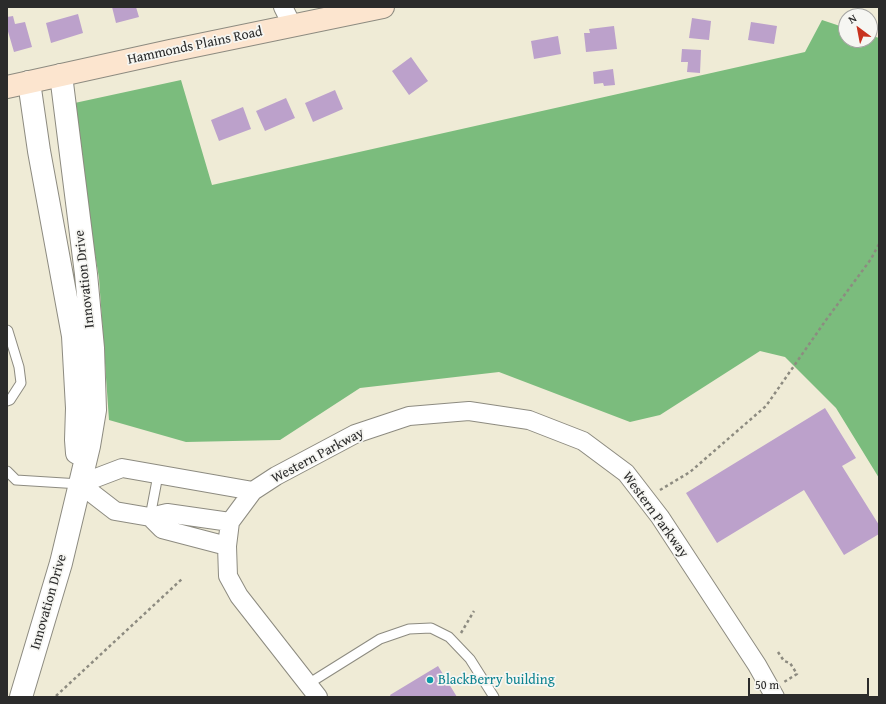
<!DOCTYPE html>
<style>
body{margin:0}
#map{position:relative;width:886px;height:704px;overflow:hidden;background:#efebd6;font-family:"Gentium Book Plus",serif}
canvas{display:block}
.frame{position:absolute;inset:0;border:8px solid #2b2b2b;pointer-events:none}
.north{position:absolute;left:838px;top:8px;width:40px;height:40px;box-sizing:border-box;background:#f6f6f2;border:1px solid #a5a5a2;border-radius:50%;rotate:328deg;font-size:11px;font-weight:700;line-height:16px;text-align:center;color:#2b2b2b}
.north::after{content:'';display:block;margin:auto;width:14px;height:18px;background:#c8321e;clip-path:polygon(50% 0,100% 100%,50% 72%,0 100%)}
.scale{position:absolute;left:748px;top:678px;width:121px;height:18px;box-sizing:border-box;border:2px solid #2b2b2b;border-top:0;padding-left:5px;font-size:12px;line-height:14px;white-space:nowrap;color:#2b2b2b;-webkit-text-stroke:3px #f6f6f2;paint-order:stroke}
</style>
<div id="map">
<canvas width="886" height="704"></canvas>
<div class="frame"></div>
<div class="north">N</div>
<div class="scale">50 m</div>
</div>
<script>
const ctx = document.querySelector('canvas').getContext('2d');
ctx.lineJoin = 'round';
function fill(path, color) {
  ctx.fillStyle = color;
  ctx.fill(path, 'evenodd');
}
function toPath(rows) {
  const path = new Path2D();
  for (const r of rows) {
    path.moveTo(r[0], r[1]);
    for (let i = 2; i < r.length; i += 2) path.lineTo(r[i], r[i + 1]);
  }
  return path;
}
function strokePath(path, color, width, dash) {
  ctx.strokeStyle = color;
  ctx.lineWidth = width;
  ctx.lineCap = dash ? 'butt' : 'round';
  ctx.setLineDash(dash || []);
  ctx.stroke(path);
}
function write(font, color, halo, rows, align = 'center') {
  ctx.font = font + ' "Gentium Book Plus",serif';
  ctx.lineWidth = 3.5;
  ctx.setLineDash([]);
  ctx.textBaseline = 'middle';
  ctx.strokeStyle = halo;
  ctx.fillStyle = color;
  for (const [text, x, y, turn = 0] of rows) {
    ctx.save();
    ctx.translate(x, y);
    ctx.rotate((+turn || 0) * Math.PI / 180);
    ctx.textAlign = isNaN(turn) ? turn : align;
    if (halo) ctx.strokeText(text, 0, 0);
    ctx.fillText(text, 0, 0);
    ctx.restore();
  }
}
fill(toPath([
 [822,20,846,28,846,40,870,40,870,35,879,38,879,478,836,408,785,357,760,351,660,415,630,422,499,372,360,388,280,440,186,442,109,420,99,278,70,104,181,80,212,185,805,52]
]), '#7bbc7d');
fill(toPath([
 [112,7,136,7,139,17,116,23],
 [78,14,83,33,51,43,46,23],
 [13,16,15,24,25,22,32,47,14,52,7,28,7,17],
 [692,18,711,21,709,40,689,38],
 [751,22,777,26,774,44,748,40],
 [614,26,617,49,586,52,584,33,590,33,589,29],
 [558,36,561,54,534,59,531,41],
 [682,49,701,50,700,73,687,72,688,62,681,62],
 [411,57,428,81,409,95,392,71],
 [613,69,615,85,604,86,603,83,594,84,593,72],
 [335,90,343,109,313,122,305,103],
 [286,98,295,118,265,131,256,111],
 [243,107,251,129,219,141,211,120],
 [825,408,856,458,842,466,879,525,879,534,844,555,804,490,717,543,686,493],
 [438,666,457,697,391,697,390,695]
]), '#bca1cb');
const service = toPath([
 [7,330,8,331,19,367,21,383,10,400,7,401],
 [7,471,16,480,80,484],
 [150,517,158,475],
 [308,684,380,639,409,629,431,628,449,637,470,659,494,697]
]);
const minor = toPath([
 [283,7,292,25],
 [80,484,122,468,253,491],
 [80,484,115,511,150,517,167,513,230,522],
 [150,517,162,529,227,546],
 [318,697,239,596,228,576,227,546,230,522,253,491,276,476,355,434,409,416,469,411,529,420,583,441,626,473,660,517,757,665,775,697]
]);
const tertiary = toPath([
 [29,82,39,151,73,336,77,408,76,440,77,453],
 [21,697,61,563,89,446,95,410,93,348,86,274,61,75]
]);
const secondary = toPath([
 [7,87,170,51,383,7]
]);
strokePath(service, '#8d8b80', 11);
strokePath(minor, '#8d8b80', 20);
strokePath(tertiary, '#8d8b80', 24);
strokePath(secondary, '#8d8b80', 24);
strokePath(toPath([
 [660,490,690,472,766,406,826,320,871,259,879,244],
 [461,633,474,611],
 [778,652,784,661,790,663,797,674,784,682],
 [56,696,183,578]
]), '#8d8b80', 2.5, [3, 3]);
strokePath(service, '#fff', 9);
strokePath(minor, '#fff', 18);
strokePath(tertiary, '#fff', 22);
strokePath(secondary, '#fce5cf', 22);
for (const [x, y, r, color] of [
 [430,680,4,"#0f9aa8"]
]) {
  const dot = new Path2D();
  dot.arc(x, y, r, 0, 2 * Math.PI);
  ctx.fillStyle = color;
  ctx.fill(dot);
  strokePath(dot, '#f6f6f2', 1.5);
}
write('14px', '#2b2b2b', '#f6f6f2', [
 ["Hammonds Plains Road",195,46,-12],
 ["Innovation Drive",85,279,-96],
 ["Western Parkway",318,456,-28],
 ["Western Parkway",655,515,54],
 ["Innovation Drive",49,602,-74]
]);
write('14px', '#0d838f', '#f6f6f2', [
 ["BlackBerry building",438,680]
], 'left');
</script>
